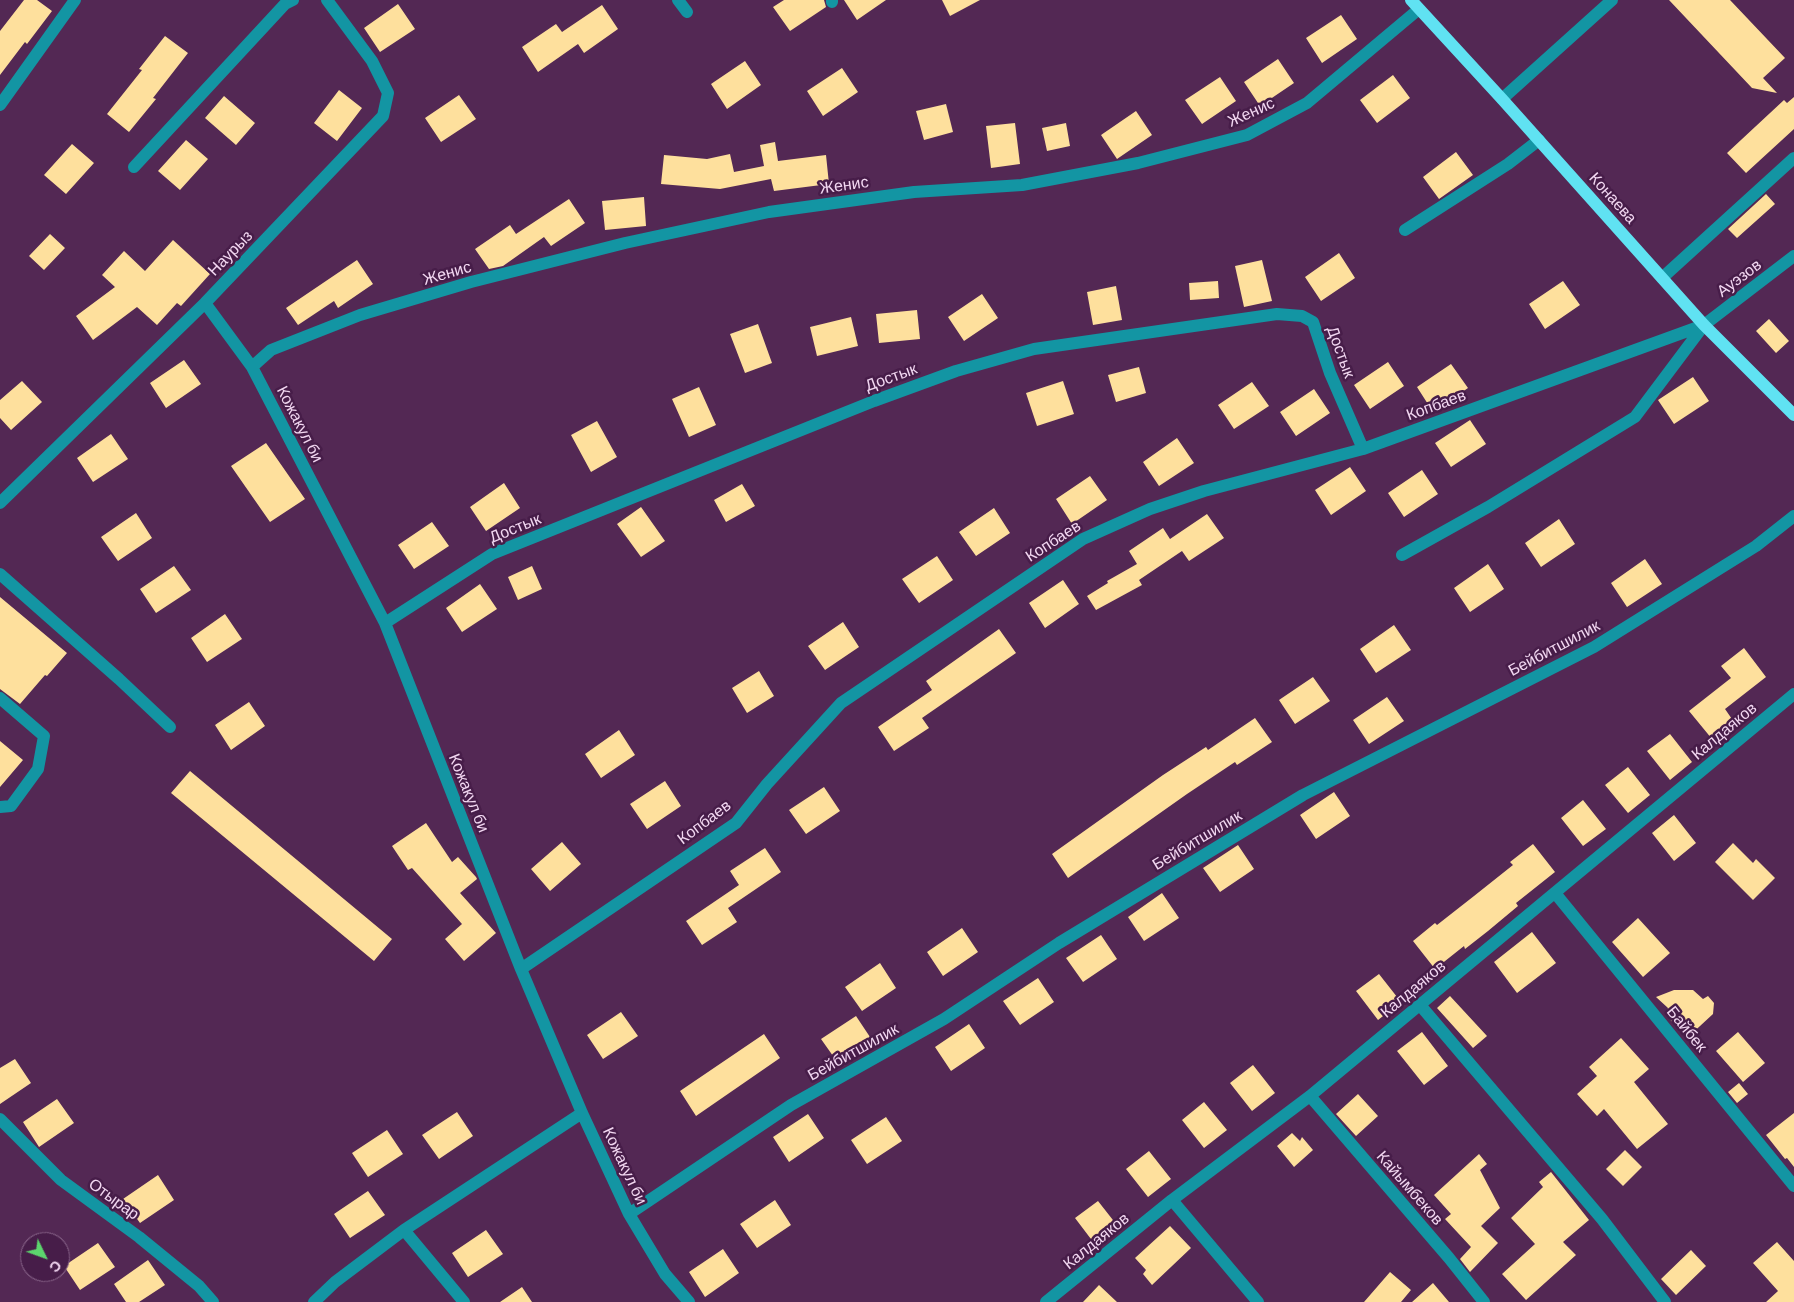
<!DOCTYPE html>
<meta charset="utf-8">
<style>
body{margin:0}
#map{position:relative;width:1794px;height:1302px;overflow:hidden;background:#532854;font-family:Barlow,sans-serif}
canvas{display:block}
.north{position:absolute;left:20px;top:1232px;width:50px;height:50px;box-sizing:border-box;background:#471d49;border:1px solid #8b678c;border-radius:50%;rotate:132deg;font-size:14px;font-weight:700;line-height:20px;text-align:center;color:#f2d7f1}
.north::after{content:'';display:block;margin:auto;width:18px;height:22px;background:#5cd56d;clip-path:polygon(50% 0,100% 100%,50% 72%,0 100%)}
</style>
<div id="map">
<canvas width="1794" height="1302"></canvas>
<div class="north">С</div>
</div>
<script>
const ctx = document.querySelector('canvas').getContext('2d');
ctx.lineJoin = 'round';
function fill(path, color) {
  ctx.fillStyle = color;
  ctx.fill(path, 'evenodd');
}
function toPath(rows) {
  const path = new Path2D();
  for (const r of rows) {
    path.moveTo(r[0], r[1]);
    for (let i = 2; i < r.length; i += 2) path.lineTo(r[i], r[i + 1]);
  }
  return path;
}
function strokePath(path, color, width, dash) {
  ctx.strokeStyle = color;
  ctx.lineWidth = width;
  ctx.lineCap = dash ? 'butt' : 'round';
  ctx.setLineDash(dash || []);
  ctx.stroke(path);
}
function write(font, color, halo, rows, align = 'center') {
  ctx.font = font + ' Barlow,sans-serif';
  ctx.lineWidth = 5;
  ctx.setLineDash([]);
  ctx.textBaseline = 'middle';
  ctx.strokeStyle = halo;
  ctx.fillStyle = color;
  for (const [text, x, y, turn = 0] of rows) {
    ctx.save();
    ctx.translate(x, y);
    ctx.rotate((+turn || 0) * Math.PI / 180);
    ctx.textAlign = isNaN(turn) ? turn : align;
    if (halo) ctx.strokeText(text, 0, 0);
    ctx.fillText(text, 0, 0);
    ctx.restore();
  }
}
fill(toPath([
 [24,0,37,0,52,11,27,44,25,42,0,75,0,31],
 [784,0,824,0,826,7,790,31,773,7],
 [844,0,886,0,857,20],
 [942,0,980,0,950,16],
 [1669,0,1730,0,1785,58,1763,78,1777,93,1752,88],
 [398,4,415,29,380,52,364,28],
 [602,5,618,29,584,53,578,44,538,72,522,47,556,24,562,32],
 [1341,15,1357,39,1322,63,1306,38],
 [165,36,188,53,153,98,156,99,129,132,107,114,142,70,139,69],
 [1278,59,1294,83,1260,106,1244,82],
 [745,61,761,85,727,109,711,84],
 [842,68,858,92,823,116,807,91],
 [1393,75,1410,98,1377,123,1360,100],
 [1220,77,1236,101,1202,124,1185,100],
 [339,90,362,108,337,141,314,123],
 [459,95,476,119,441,142,425,118],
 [224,96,255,123,236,145,205,118],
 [1794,97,1794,129,1746,173,1727,153,1784,100,1787,103],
 [946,104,953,132,924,140,916,111],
 [1136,111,1152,135,1117,159,1101,135],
 [1015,123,1020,164,991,168,986,126],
 [1066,123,1070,146,1047,151,1042,128],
 [186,140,208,159,180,190,158,171],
 [775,142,778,161,826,155,829,184,774,191,771,179,720,189,661,184,664,155,707,159,730,154,734,172,764,166,760,145],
 [72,144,94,163,66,194,44,175],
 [1456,152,1473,175,1439,199,1423,177],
 [1766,194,1775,204,1737,238,1728,229],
 [644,197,646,226,605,230,602,201],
 [569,199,585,223,551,246,544,237,503,266,489,269,475,249,510,225,516,234],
 [50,234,65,248,44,270,29,256],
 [173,240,210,274,181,306,177,303,157,325,137,307,93,340,76,316,115,287,102,275,124,251,145,271],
 [1339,253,1355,278,1321,301,1305,277],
 [357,260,373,284,338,308,334,301,298,325,286,308],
 [1262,260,1272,301,1244,307,1235,266],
 [1218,281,1219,298,1190,300,1189,283],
 [1563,281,1580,305,1545,329,1529,304],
 [1116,286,1122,320,1093,325,1087,292],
 [982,294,998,318,964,341,948,317],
 [917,310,920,339,879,343,876,314],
 [851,317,858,346,817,356,810,327],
 [1769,319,1789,341,1776,353,1756,331],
 [758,324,772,363,745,373,730,334],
 [184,360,201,384,166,408,150,383],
 [1388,362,1404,386,1370,409,1354,385],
 [1451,364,1468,388,1433,412,1417,387],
 [1139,367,1146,393,1116,402,1108,375],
 [1693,377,1709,401,1674,424,1658,400],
 [22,381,42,402,11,430,0,418,0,400],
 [1063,381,1074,414,1037,426,1026,393],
 [1252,382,1269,406,1234,429,1218,405],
 [699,387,716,425,689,437,672,399],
 [1314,389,1330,413,1296,436,1280,412],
 [1470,420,1486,444,1451,467,1435,443],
 [597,421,617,457,591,472,571,435],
 [111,434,128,459,93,482,77,458],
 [1177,438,1194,463,1159,486,1143,462],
 [266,443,305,499,270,522,231,466],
 [1350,467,1366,491,1331,515,1315,490],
 [1422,470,1438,494,1404,517,1388,493],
 [1090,476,1107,500,1072,524,1056,499],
 [504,483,520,508,486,531,470,507],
 [742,484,755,506,726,522,714,500],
 [641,507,665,541,641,557,617,524],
 [994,508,1010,533,976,556,959,532],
 [136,513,152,538,118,561,101,537],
 [1207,514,1224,538,1189,561,1182,551,1139,580,1142,585,1096,610,1087,596,1108,583,1107,581,1137,564,1129,551,1163,528,1170,539],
 [1559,519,1575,544,1541,567,1525,543],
 [432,522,449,546,414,569,398,545],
 [937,556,953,580,919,603,902,579],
 [1645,559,1662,584,1627,607,1611,583],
 [1488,564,1504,589,1470,612,1454,588],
 [174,566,191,590,156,613,140,589],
 [532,566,542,589,518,600,508,577],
 [1063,580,1079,604,1045,628,1029,603],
 [480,584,497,609,462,632,446,608],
 [0,597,67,653,47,676,45,675,20,704,0,689],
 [225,614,242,639,207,662,191,638],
 [843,622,859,647,825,670,808,646],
 [1394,625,1411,650,1376,673,1360,649],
 [999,629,1016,653,922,718,929,728,894,751,878,727,932,690,926,681],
 [1744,648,1766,677,1725,709,1734,722,1712,739,1689,711,1731,678,1721,666],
 [759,671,774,696,747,713,732,688],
 [1313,677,1330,701,1295,724,1279,700],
 [1387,697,1404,721,1369,744,1353,720],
 [249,702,265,726,231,750,215,725],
 [1255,718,1272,742,1237,765,1235,762,1187,794,1068,878,1052,854,1163,775,1206,747,1208,750],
 [619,730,635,755,601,778,585,754],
 [1670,734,1692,762,1670,780,1647,751],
 [0,741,23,760,0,787],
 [1628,767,1650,795,1628,813,1605,785],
 [190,771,392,939,374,961,171,793],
 [665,781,681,806,647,829,630,804],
 [824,787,840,811,806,834,789,810],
 [1334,792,1350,816,1316,839,1300,815],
 [1583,800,1606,829,1583,846,1561,818],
 [1674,815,1696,843,1674,861,1652,833],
 [426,823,452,862,458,857,476,877,477,879,460,893,496,933,464,961,445,939,462,924,412,868,408,870,392,846],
 [562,842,581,864,550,891,531,869],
 [1733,843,1753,863,1756,859,1775,878,1753,900,1715,862],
 [1533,844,1555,872,1516,903,1518,906,1488,931,1465,949,1464,946,1435,969,1413,941,1435,923,1437,925,1474,896,1513,865,1510,862],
 [1238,845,1254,869,1220,892,1203,868],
 [765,848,781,872,728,908,737,922,702,945,686,921,739,885,730,871],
 [1162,893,1179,918,1144,941,1128,917],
 [1638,918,1670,953,1643,977,1612,942],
 [962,928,978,952,943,976,927,952],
 [1532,932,1556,963,1517,993,1494,962],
 [1101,935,1117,959,1083,982,1066,958],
 [880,963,896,988,862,1011,845,987],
 [1379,974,1401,1002,1378,1020,1356,991],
 [1038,978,1054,1002,1020,1025,1003,1001],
 [1674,990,1693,990,1703,999,1708,996,1714,1003,1713,1014,1687,1038,1666,1015,1668,1008,1656,997],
 [1450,996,1487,1036,1473,1048,1437,1008],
 [621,1012,638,1036,603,1059,587,1035],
 [856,1016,872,1040,838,1063,821,1039],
 [969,1024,985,1048,951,1071,935,1047],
 [1422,1032,1448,1066,1424,1085,1397,1051],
 [1738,1032,1765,1063,1743,1082,1716,1051],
 [764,1034,780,1058,696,1116,680,1091],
 [1621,1038,1649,1069,1634,1082,1668,1124,1637,1149,1604,1109,1597,1116,1577,1094,1597,1076,1589,1067],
 [15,1059,31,1083,0,1104,0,1068],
 [1253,1065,1275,1093,1252,1111,1230,1083],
 [1739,1083,1748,1094,1737,1103,1728,1092],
 [1358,1094,1378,1116,1356,1136,1336,1114],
 [57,1099,74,1123,39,1147,23,1122],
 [1204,1102,1227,1130,1204,1148,1182,1120],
 [457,1112,473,1136,439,1159,422,1135],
 [1794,1113,1794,1167,1787,1158,1785,1159,1766,1135],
 [808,1114,824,1138,789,1162,773,1137],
 [886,1117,902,1141,867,1164,851,1140],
 [387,1130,403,1154,368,1177,352,1153],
 [1292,1133,1300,1141,1302,1137,1313,1150,1294,1167,1277,1146],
 [1625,1150,1642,1167,1623,1186,1606,1169],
 [1149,1151,1171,1179,1148,1197,1126,1169],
 [1479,1154,1487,1164,1480,1170,1500,1208,1481,1226,1498,1243,1470,1272,1460,1259,1471,1247,1445,1219,1451,1214,1434,1195],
 [1551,1172,1589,1220,1563,1242,1576,1255,1526,1300,1502,1274,1535,1244,1511,1218,1543,1187,1539,1182],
 [158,1175,174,1200,140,1223,123,1199],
 [368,1191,385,1215,350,1238,334,1214],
 [775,1200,791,1225,757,1248,740,1224],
 [1098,1201,1120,1229,1097,1247,1075,1218],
 [1170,1226,1191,1248,1152,1285,1143,1274,1146,1270,1135,1258],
 [486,1230,503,1254,468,1277,452,1253],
 [1777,1242,1794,1261,1794,1302,1766,1302,1778,1291,1753,1263],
 [98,1243,115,1267,80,1290,64,1266],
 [723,1249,739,1273,705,1297,689,1272],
 [1691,1250,1706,1266,1676,1295,1661,1279],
 [148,1260,165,1285,139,1302,126,1302,114,1284],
 [1390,1272,1411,1290,1401,1302,1364,1302],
 [1433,1283,1449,1302,1412,1302],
 [1099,1285,1117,1302,1083,1302],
 [522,1287,532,1302,500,1302]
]), '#fee09d');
strokePath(toPath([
 [678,0,687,12],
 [832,0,832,2],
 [1502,99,1612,0],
 [0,105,75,0],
 [134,167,285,4,293,0],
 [1405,230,1508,164,1539,140],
 [1662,278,1794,158],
 [205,303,252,367,385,623,521,969,582,1113,629,1214,665,1274,689,1302],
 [252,367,271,350,360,315,471,282,625,243,769,212,914,192,1022,185,1138,163,1247,135,1307,103,1419,9],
 [0,503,205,303,383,116,388,93,372,61,327,0],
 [1402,555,1488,507,1635,417,1704,325,1794,256],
 [0,574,119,679,170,727],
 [385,623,492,554,874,401,956,371,1034,349,1277,314,1302,316,1313,322,1330,373,1363,449],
 [0,698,44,736,38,769,11,806,0,807],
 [1555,893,1794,1186],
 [521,969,736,823,767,784,841,703,1083,539,1150,509,1204,491,1363,449,1704,325],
 [1420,1005,1602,1219,1665,1302],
 [1310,1096,1449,1258,1484,1302],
 [0,1119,61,1180,139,1237,199,1286,213,1302],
 [1172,1200,1258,1302],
 [629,1214,791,1105,944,1019,1059,943,1303,795,1594,647,1756,546,1794,516],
 [404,1230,464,1302],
 [314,1302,335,1282,404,1230,582,1113],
 [1046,1302,1172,1200,1310,1096,1794,694]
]), '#1395a3', 12);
strokePath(toPath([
 [1411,0,1502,99,1704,325,1794,415]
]), '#60e2f2', 12);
write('16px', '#f2d7f1', '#471d49', [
 ["Женис",1251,112,-24],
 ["Женис",844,185,-8],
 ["Конаева",1613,198,48],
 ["Наурыз",230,253,-46],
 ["Женис",447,273,-16],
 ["Ауэзов",1739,278,-37],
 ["Достык",1341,352,70],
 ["Достык",891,377,-20],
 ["Копбаев",1436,405,-20],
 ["Кожакул би",300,424,63],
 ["Достык",515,528,-22],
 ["Копбаев",1053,541,-33],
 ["Бейбитшилик",1554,648,-28],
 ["Калдаяков",1724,731,-40],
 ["Кожакул би",469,793,68],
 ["Копбаев",704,822,-37],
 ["Бейбитшилик",1197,840,-31],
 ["Калдаяков",1413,989,-40],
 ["Байбек",1687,1029,51],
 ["Бейбитшилик",853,1052,-29],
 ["Кожакул би",625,1166,65],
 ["Кайымбеков",1410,1188,49],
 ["Отырар",114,1199,36],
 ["Калдаяков",1096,1241,-39]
]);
</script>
